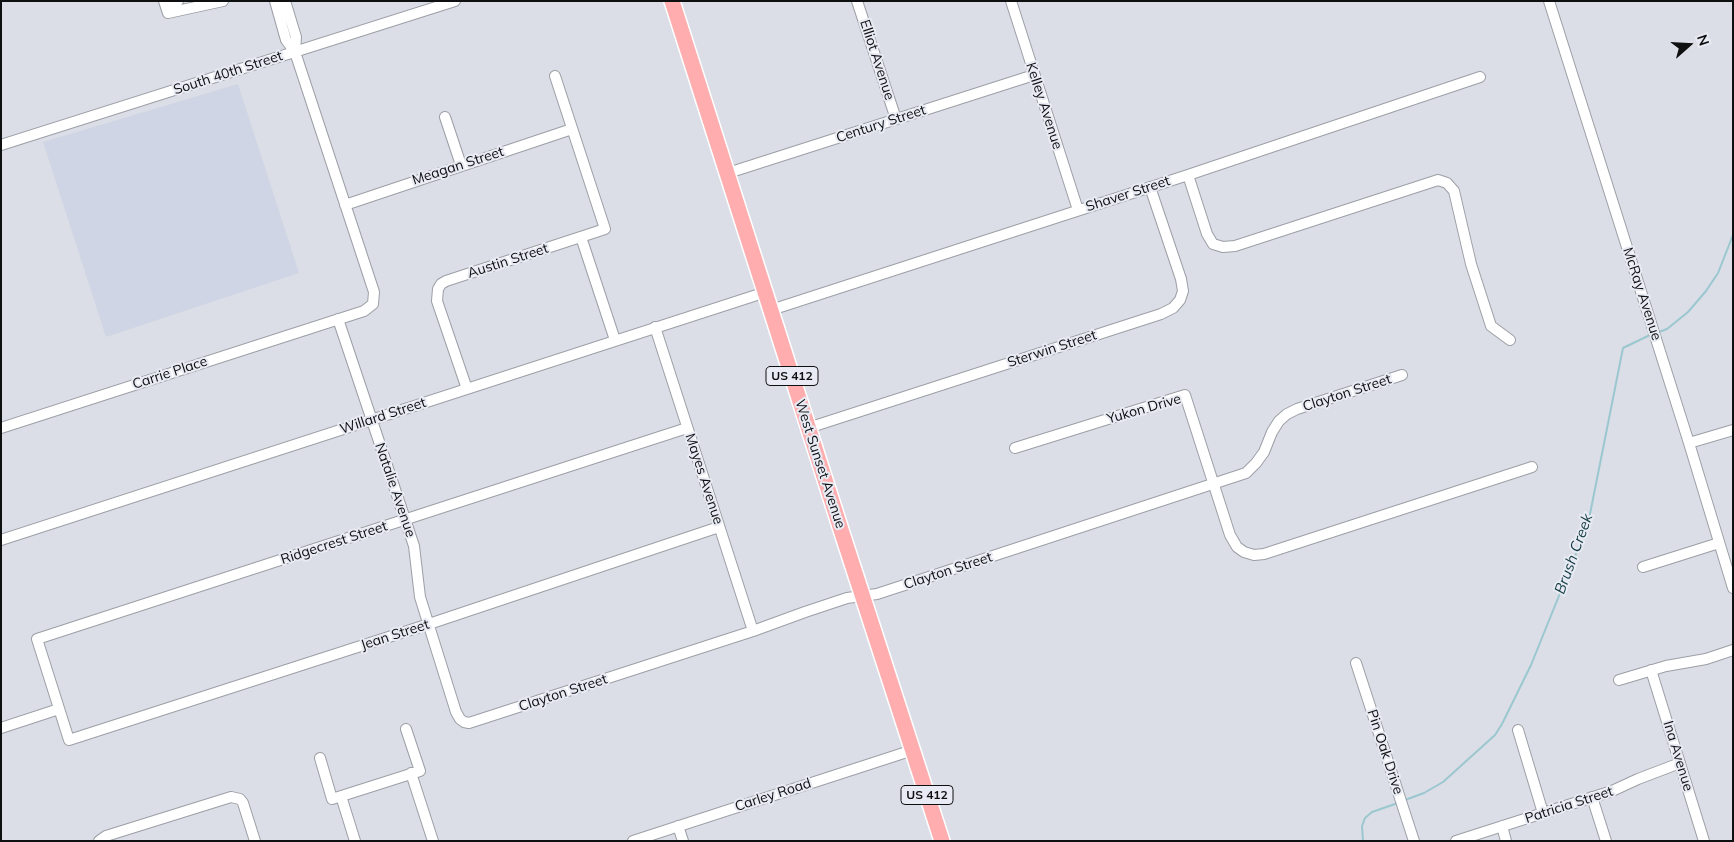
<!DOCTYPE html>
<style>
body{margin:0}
#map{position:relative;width:1734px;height:842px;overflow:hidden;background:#dbdee6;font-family:Mulish,sans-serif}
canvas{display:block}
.frame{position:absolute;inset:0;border:2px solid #0e0f11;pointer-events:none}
.north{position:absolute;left:1664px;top:20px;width:50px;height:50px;-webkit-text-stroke:4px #e8ebf3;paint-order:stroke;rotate:71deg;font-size:14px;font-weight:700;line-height:20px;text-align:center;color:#0e0f11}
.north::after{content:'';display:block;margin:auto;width:18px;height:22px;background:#0e0f11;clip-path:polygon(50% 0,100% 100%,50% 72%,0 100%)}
</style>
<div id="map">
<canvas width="1734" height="842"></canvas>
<div class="frame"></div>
<div class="north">N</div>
</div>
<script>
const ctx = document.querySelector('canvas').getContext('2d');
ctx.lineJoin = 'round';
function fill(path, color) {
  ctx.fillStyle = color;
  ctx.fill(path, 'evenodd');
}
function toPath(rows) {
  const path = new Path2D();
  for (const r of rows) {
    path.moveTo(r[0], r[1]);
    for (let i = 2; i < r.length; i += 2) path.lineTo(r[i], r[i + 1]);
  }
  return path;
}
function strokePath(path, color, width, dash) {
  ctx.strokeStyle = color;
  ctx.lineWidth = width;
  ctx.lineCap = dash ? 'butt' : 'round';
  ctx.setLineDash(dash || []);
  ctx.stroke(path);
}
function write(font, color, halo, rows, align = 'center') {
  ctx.font = font + ' Mulish,sans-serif';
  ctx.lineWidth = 4;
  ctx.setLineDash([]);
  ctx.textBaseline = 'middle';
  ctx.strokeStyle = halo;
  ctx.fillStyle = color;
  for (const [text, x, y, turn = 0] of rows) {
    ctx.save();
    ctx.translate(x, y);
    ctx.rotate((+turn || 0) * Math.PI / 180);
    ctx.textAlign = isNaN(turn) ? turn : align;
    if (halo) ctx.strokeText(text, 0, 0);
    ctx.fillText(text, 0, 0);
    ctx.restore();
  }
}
fill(toPath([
 [238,84,299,273,106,337,43,142]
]), '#cfd5e4');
strokePath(toPath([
 [1659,332,1667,329,1688,312,1706,291,1718,273,1733,235],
 [1405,800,1424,793,1443,782,1495,735,1502,724,1531,665,1588,524,1623,348,1652,334],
 [1363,841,1362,826,1365,818,1372,812,1398,803]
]), '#9bc7d0', 2);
const minor = toPath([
 [164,1,168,13,223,1],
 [285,1,296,37,295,52],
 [857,1,896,119],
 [1011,1,1078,210],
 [1549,1,1689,443,1733,588],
 [165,4,178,1],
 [445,117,461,165],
 [1,145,455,1],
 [728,173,1034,75],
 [1188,175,1480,77],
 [345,205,572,129],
 [581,237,615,340],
 [771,310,1188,175,1207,234,1213,244,1223,247,1235,246,1438,180,1447,183,1454,191,1471,264,1491,326,1510,340],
 [338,319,414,546,420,597,456,712,460,719,464,722,469,723,753,631,805,612,847,598,877,594,1246,473,1256,463,1264,452,1272,432,1279,421,1287,414,1297,409,1402,375],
 [655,327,753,631],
 [467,389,437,301,438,289,441,284,446,281,605,229,555,76],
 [1,428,364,311,373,304,374,292,295,52,286,40,275,1],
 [687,428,37,639,69,740,429,624,719,527],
 [808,428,1161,314,1173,308,1180,300,1183,291,1181,279,1150,187],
 [1689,443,1733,430],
 [1015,448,1185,395,1230,535,1237,547,1244,552,1254,555,1264,554,1532,467],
 [1,540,766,292],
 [1643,567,1719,543],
 [1356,663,1414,841],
 [1651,670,1704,841],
 [1619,680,1666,666,1706,659,1733,650],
 [1,728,59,709],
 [1518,730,1543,813],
 [320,758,332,799,420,771,406,729],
 [411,773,433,841],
 [341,796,355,841],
 [1592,797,1606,841],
 [678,826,683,841],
 [1502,826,1506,841],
 [99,841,106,836,231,797,240,799,243,803,255,841],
 [633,841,913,750],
 [1456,841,1612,791,1638,779,1680,763]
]);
const highway = toPath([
 [672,1,843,536,942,841]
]);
strokePath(minor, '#9c9fa6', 12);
strokePath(highway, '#fff', 18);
strokePath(minor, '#fff', 10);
strokePath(highway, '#ffadaf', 15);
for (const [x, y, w] of [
 [792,376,52],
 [927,795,52]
]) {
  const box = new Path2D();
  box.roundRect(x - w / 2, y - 9.5, w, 19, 4);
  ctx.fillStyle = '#e8ebf3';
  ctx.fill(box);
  strokePath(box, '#0e0f11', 1);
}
write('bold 12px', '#0e0f11', null, [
 ["US 412",792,376],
 ["US 412",927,795]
]);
write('14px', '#0e0f11', '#e8ebf3', [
 ["Elliot Avenue",877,60,72],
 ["South 40th Street",228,73,-18],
 ["Kelley Avenue",1044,106,72],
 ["Century Street",881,124,-18],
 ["Meagan Street",458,166,-18],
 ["Shaver Street",1128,194,-18],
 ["Austin Street",508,261,-18],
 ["McRay Avenue",1642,294,72],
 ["Sterwin Street",1052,349,-18],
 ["Carrie Place",170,373,-18],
 ["Clayton Street",1347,393,-18],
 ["Yukon Drive",1144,409,-16],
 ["Willard Street",383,416,-18],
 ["West Sunset Avenue",820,464,72],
 ["Mayes Avenue",704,479,72],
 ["Natalie Avenue",395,490,71],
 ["Ridgecrest Street",334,543,-18],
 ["Clayton Street",948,571,-18],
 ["Jean Street",395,635,-18],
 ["Clayton Street",563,693,-18],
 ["Pin Oak Drive",1385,752,72],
 ["Ina Avenue",1678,756,73],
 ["Carley Road",773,795,-18],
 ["Patricia Street",1569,805,-18]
]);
write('italic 15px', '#103941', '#e8ebf3', [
 ["Brush Creek",1574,554,-70]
]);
</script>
